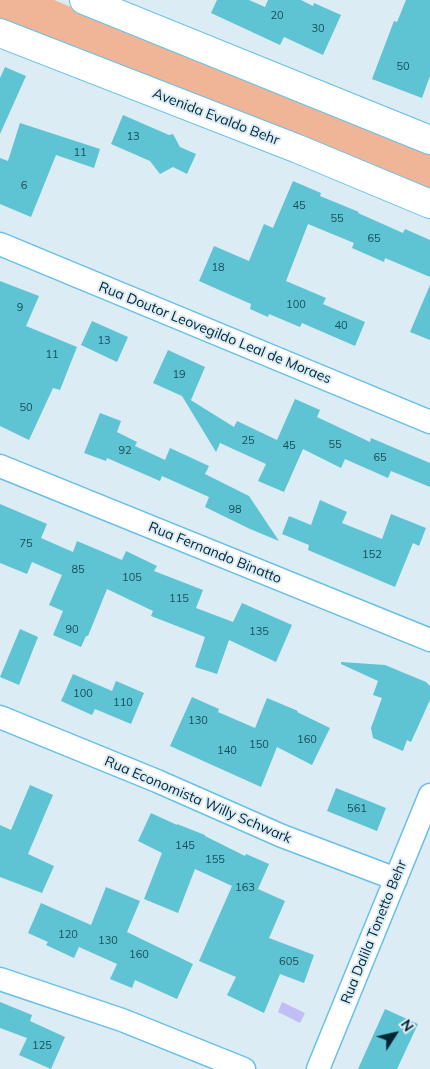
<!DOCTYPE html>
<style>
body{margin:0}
#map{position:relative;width:430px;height:1069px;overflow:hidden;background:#dcecf4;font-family:Mulish,sans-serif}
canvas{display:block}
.north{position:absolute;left:370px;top:1009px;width:50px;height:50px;-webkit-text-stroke:4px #dcecf4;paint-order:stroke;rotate:55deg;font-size:14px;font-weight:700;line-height:20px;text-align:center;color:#002635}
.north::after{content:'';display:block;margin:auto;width:18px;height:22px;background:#002635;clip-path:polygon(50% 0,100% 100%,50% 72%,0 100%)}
</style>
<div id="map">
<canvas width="430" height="1069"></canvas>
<div class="north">N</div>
</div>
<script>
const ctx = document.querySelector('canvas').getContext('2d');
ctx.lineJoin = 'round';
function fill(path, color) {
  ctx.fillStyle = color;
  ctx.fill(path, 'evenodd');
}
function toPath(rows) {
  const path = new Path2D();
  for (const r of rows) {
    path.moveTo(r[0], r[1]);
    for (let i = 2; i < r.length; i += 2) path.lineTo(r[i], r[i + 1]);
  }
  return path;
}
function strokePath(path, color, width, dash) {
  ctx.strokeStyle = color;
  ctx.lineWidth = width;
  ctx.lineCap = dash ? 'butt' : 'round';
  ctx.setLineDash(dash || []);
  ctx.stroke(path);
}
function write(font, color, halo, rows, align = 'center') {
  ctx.font = font + ' Mulish,sans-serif';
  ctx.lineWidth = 4;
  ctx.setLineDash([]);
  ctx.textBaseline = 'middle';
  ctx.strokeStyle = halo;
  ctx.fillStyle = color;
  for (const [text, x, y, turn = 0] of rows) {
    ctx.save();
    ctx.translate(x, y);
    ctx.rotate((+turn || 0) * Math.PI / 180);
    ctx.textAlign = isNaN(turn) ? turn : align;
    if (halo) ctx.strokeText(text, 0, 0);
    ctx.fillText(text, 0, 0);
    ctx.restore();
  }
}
fill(toPath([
 [0,0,54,0,430,155,430,193,0,18]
]), '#f0b596');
fill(toPath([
 [282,1002,305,1013,300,1023,278,1012]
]), '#c2bdf4');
fill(toPath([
 [217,0,249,0,265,7,268,0,301,0,313,6,314,3,341,15,323,55,284,37,280,45,211,13],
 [406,0,430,0,430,76,422,98,372,79,394,21,397,22],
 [5,67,26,76,0,134,0,78],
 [123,115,169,135,173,134,180,147,196,154,187,174,173,167,160,174,150,161,111,144],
 [20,123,100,149,94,168,56,155,31,217,0,204,0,158,8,161],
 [293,181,321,193,320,196,359,212,358,213,403,233,405,229,430,240,430,277,385,258,384,262,352,248,354,243,308,224,286,281,326,298,323,304,365,322,355,346,302,323,300,327,269,314,268,317,250,309,251,304,199,281,214,246,249,261,264,224,273,228],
 [0,281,39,296,26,326,77,347,60,390,53,388,29,440,0,426],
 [430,285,430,340,410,332],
 [92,321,128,337,117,362,81,345],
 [168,350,205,367,191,400,189,399,234,427,237,421,277,440,295,399,320,410,317,417,370,442,371,438,430,463,430,487,391,471,388,478,345,459,341,468,303,449,284,492,258,481,266,464,220,443,216,452,182,396,153,383],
 [100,413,121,421,117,432,137,442,135,446,165,460,170,448,209,466,205,474,249,496,279,541,250,529,205,507,209,497,162,476,160,481,107,458,106,461,84,453],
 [320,500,347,512,342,523,382,539,391,514,426,528,419,546,413,543,395,587,308,550,309,545,282,534,289,516,311,525],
 [0,504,47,524,41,538,73,552,77,541,122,560,126,551,157,566,154,571,203,590,196,608,233,622,242,603,292,625,276,662,229,640,217,674,195,667,205,637,151,616,153,611,107,589,88,636,86,636,81,647,53,635,63,611,49,605,62,575,32,562,27,574,0,563],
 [20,629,38,637,19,685,0,677],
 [341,662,385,665,426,682,430,686,430,700,411,742,407,740,403,751,373,738,371,728,382,698,373,695,378,681,341,664],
 [73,674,112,691,116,681,144,693,131,724,95,709,92,715,61,701],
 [192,697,219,709,218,712,255,728,267,698,298,711,297,712,330,728,312,765,277,747,261,787,170,746],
 [30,785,53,795,28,854,54,866,42,893,0,877,0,825,11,830],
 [336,788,386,808,377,831,327,811],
 [151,813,177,825,177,824,205,835,205,836,245,856,246,854,269,864,258,889,285,901,269,938,314,955,304,983,280,974,264,1013,227,995,236,977,199,961,232,886,195,869,178,913,144,899,162,853,138,841],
 [106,887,140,901,127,932,193,964,177,999,135,980,132,988,110,979,117,964,79,947,74,958,46,945,48,942,28,933,41,903,91,925],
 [0,1002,32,1015,30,1021,65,1037,51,1069,19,1055,27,1038,0,1028],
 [385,1009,418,1024,397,1069,358,1069]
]), '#5ec3d2');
const minor = toPath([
 [0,244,430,422],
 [0,466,430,640],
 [0,717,157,781,282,836,396,879],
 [0,979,122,1020,244,1069],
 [318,1069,430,795]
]);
const tertiary = toPath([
 [84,0,430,140],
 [0,33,298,149,430,204]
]);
strokePath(minor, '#67c0e6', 25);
strokePath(tertiary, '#67c0e6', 30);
strokePath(minor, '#fff', 22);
strokePath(tertiary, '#fff', 28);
write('11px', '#184d5c', null, [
 ["20",277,16],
 ["30",318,29],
 ["50",403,67],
 ["13",133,137],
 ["11",80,153],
 ["6",24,186],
 ["45",299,206],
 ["55",337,219],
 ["65",374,239],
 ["18",218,268],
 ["100",296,305],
 ["9",20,308],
 ["40",341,326],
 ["13",104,341],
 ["11",52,355],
 ["19",179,375],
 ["50",26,408],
 ["25",248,441],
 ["55",335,445],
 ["45",289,446],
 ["92",125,451],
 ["65",380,458],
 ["98",235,510],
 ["75",26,544],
 ["152",372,555],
 ["85",78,570],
 ["105",132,578],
 ["115",179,599],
 ["90",72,630],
 ["135",259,632],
 ["100",83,694],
 ["110",123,703],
 ["130",198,721],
 ["160",307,740],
 ["150",259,745],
 ["140",227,751],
 ["561",357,809],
 ["145",185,846],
 ["155",215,860],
 ["163",245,888],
 ["120",68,935],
 ["130",108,941],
 ["160",139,955],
 ["605",289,962],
 ["125",42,1046]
]);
write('14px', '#002635', '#dcecf4', [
 ["Avenida Evaldo Behr",216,117,21],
 ["Rua Doutor Leovegildo Leal de Moraes",215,333,22],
 ["Rua Fernando Binatto",215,553,22],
 ["Rua Economista Willy Schwark",198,800,23],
 ["Rua Dalila Tonetto Behr",374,932,-68]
]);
</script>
